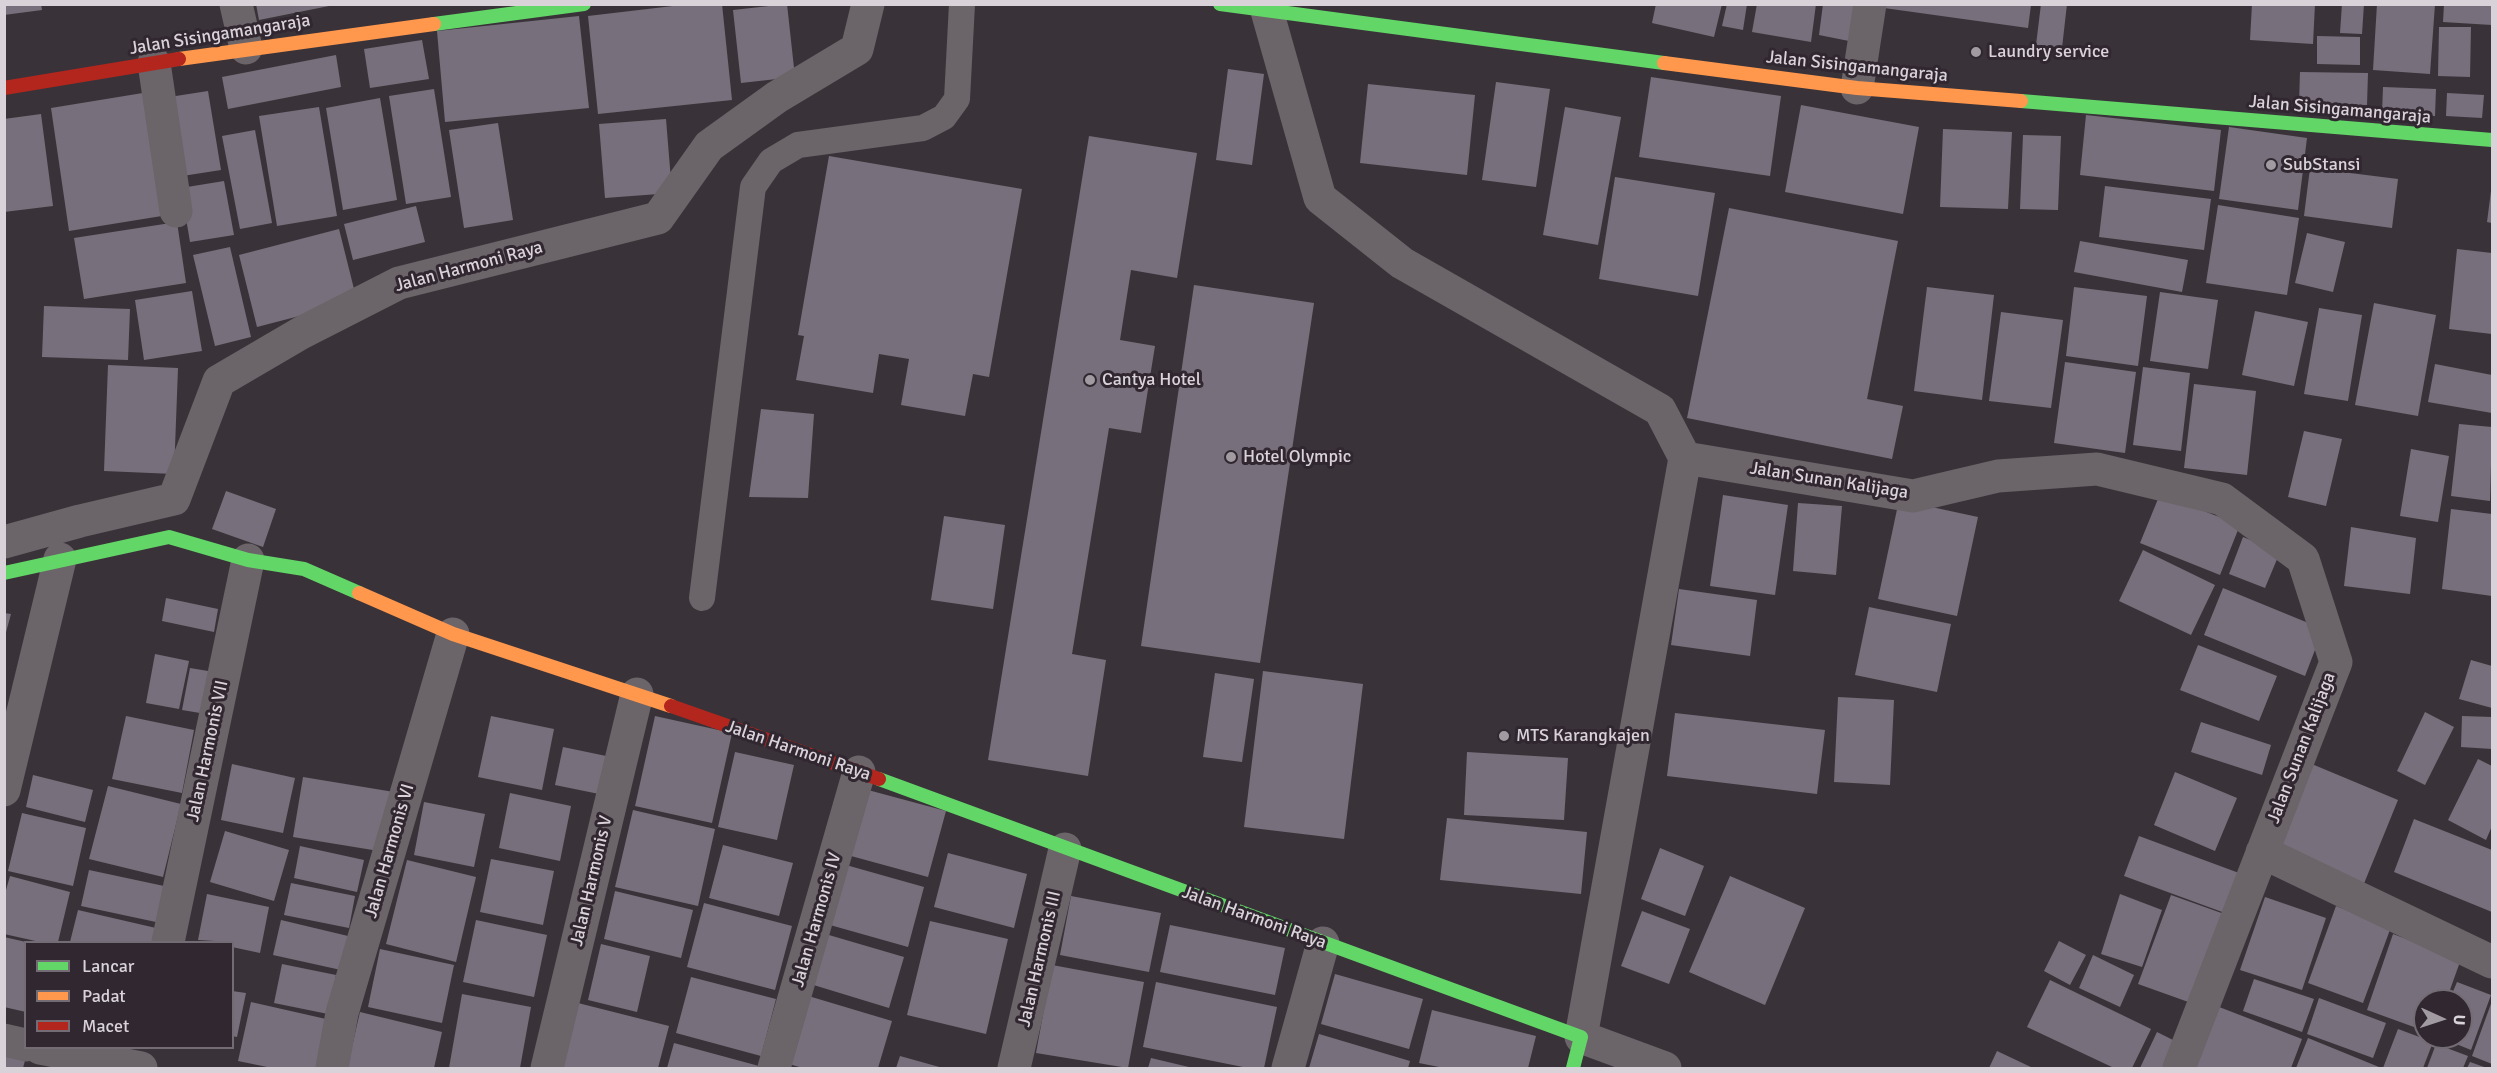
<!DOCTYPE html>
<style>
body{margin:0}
#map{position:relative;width:2497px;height:1073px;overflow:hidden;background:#393339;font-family:Signika,sans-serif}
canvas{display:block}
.frame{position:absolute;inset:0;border:6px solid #d9d3d9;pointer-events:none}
.legend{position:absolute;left:24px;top:941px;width:210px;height:108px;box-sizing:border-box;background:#302730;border:2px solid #746c74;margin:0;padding:8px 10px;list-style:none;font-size:18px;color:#d9d3d9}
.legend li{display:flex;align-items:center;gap:12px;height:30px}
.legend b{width:30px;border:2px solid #746c74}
.north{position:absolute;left:2413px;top:989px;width:60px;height:60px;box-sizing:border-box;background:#302730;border:2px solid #746c74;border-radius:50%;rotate:93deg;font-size:16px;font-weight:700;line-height:24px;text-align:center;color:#d9d3d9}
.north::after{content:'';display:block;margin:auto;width:21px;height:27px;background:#a19ba1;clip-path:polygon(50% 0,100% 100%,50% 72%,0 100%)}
</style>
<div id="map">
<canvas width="2497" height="1073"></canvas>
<div class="frame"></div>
<ul class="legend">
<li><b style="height:8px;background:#63d668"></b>Lancar</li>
<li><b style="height:8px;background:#ff974d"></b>Padat</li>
<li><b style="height:8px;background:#b3261e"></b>Macet</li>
</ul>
<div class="north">U</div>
</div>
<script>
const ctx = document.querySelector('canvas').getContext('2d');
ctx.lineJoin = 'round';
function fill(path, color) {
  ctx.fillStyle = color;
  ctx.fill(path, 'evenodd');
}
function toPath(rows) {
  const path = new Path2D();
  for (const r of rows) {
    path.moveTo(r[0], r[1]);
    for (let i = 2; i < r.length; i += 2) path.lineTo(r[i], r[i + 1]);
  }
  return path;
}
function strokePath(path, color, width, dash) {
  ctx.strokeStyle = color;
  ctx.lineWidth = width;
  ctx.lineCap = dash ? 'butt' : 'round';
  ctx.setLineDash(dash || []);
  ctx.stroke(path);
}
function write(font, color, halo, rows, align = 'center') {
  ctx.font = font + ' Signika,sans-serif';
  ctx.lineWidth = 6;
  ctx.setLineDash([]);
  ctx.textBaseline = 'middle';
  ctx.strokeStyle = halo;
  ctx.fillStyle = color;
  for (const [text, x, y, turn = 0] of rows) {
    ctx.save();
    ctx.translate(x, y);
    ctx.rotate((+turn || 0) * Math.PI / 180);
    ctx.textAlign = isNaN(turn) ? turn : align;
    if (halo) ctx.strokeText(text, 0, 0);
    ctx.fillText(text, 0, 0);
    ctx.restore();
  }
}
fill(toPath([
 [4,4,41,4,42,10,4,15],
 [256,4,329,4,329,6,259,20],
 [690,4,722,4,732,100,598,114,588,16],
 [787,4,795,77,741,83,733,10],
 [1656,4,1722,4,1714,37,1652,23],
 [1727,4,1747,4,1743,30,1722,26],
 [1757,4,1816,4,1811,42,1752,32],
 [1823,4,1860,4,1854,42,1819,35],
 [2041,4,2067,4,2062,48,2036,45],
 [2252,4,2315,4,2313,44,2250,40],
 [2342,4,2364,4,2362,34,2340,33],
 [2377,4,2435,4,2430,74,2373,70],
 [2444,4,2492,4,2492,25,2443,22],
 [1884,5,2031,5,2028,28,1884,8],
 [579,16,589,108,445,122,437,31],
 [2439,27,2471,27,2470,77,2438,76],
 [2317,36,2360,37,2360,65,2317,64],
 [422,40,429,79,370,88,364,49],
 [336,55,341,87,228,109,222,77],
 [1228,69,1264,74,1252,165,1216,160],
 [2300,72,2368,73,2367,105,2299,104],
 [1651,77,1781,96,1770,176,1639,157],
 [1496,82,1550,89,1536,187,1482,180],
 [1368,84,1475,95,1467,175,1360,163],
 [2383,87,2436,89,2435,116,2382,114],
 [434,89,451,197,406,204,389,96],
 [208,91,221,170,176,177,163,98],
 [149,92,168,215,69,231,51,108],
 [2447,93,2484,95,2482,118,2446,116],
 [380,98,397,200,343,210,326,108],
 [1801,105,1919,127,1903,214,1785,192],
 [319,107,337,216,277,226,259,116],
 [1565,107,1621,117,1598,245,1543,235],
 [41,114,53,206,4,212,4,119],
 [2086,115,2221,130,2214,191,2080,175],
 [666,119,672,193,605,198,599,124],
 [498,123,513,220,464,228,449,130],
 [2229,127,2307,138,2298,210,2219,199],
 [1943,129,2012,132,2008,209,1940,207],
 [255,130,272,223,240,229,222,136],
 [2023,135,2061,136,2058,210,2020,209],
 [1089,136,1197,153,1177,278,1131,270,1120,340,1155,346,1141,433,1109,428,1072,654,1106,660,1088,776,988,760],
 [829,156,1022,189,989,377,973,374,965,416,901,405,909,359,879,354,873,393,796,380,804,336,798,335],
 [2310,168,2398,179,2392,228,2304,216],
 [1615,177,1715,193,1698,296,1599,279],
 [224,181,234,235,190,242,181,188],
 [2105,186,2211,199,2204,250,2099,237],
 [2491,191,2492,191,2492,223,2487,222],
 [2218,205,2299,218,2287,295,2206,283],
 [416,206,425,242,353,260,344,224],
 [1729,208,1898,241,1867,399,1903,406,1892,459,1687,418],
 [177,222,186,283,84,299,74,238],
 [339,229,357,301,257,327,239,255],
 [2307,233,2345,242,2333,292,2295,283],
 [2080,241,2188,260,2182,292,2074,272],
 [230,247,251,337,215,346,193,255],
 [2457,249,2492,253,2492,334,2449,329],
 [1194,285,1314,303,1260,663,1141,646],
 [1927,287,1994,295,1982,400,1914,391],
 [2074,287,2147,296,2138,366,2066,356],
 [192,291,202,351,144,360,135,300],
 [2160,292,2218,300,2208,369,2150,361],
 [2374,303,2436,315,2418,416,2355,405],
 [44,306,130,309,128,360,42,357],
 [2319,308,2362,315,2348,401,2304,394],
 [2255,311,2308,322,2294,386,2242,375],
 [2001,312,2063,320,2051,408,1989,401],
 [2065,362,2136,372,2125,453,2054,443],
 [2435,364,2492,375,2492,413,2428,402],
 [108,365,178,368,174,474,104,471],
 [2143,367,2190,373,2181,451,2133,445],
 [2194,384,2256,391,2247,475,2184,468],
 [761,409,814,414,808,498,749,497],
 [2459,424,2492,427,2490,501,2451,496],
 [2304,431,2342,439,2326,506,2288,497],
 [2411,449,2449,456,2438,522,2400,516],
 [226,491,276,509,263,547,212,529],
 [2160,494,2240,525,2220,575,2140,543],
 [1723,495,1788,505,1775,595,1710,586],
 [1899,500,1978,517,1957,616,1878,599],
 [1798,503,1842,506,1836,575,1793,571],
 [2451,509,2492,514,2492,596,2442,589],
 [944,516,1005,525,993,609,931,600],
 [2351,527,2416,538,2410,594,2344,586],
 [2243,537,2280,552,2265,588,2229,574],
 [2143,550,2215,585,2191,635,2119,601],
 [2223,588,2323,629,2305,676,2204,635],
 [1679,589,1757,600,1750,656,1671,645],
 [166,598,218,609,214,632,162,621],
 [1869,607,1951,624,1937,692,1855,675],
 [4,613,11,614,5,636,4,636],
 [2198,645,2277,676,2259,721,2180,690],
 [155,654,189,661,179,709,146,703],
 [2471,660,2492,666,2492,708,2459,699],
 [190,668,214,672,206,714,182,710],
 [1263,671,1363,684,1344,839,1244,827],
 [1215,673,1254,679,1242,762,1203,757],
 [1838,697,1894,700,1890,785,1834,782],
 [2425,712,2454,727,2425,785,2397,771],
 [1675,713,1825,730,1817,794,1667,776],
 [126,716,194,730,182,793,112,779],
 [491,716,554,729,542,790,478,777],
 [655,716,732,733,712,823,635,806],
 [2462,716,2492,717,2492,749,2461,747],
 [2201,722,2271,745,2262,775,2191,752],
 [563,747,611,757,604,795,555,785],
 [735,752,794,765,777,840,718,827],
 [1467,752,1568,758,1564,820,1464,815],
 [2478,759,2492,766,2492,826,2486,840,2448,820],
 [2307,762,2398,800,2363,886,2271,849],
 [232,764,295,778,283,833,221,820],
 [2175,772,2237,798,2215,851,2154,825],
 [33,775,93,790,85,822,26,807],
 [303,777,394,792,385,852,293,837],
 [108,786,181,804,163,877,89,859],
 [868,790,946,811,928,877,851,856],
 [510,793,571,806,560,861,499,848],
 [424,802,485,814,474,867,414,855],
 [633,810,715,829,698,906,615,887],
 [22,813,86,828,73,886,8,871],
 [1447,818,1587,832,1581,894,1440,880],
 [2414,819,2492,850,2492,912,2394,872],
 [225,831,289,850,274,901,210,882],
 [2139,836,2239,873,2225,913,2124,876],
 [723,845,793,863,779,916,709,898],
 [300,846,364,860,357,892,294,878],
 [1660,848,1704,866,1685,916,1641,899],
 [948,853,1027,874,1014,928,934,907],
 [491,859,554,871,543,925,480,912],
 [407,860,476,877,456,962,386,944],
 [846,865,924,887,908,947,830,925],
 [89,870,164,886,156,922,81,906],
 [10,876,70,892,58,942,40,942,4,934,4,897],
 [1730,876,1805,908,1765,1005,1689,972],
 [291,883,355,896,349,928,284,915],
 [615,891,693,910,681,958,604,939],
 [207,894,269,907,260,953,232,947,232,942,198,940],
 [2120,894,2162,910,2142,967,2101,954],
 [2171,895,2227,915,2194,1004,2138,984],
 [1071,896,1161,913,1149,972,1060,955],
 [2265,897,2326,918,2302,990,2240,970],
 [704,903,792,926,775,990,687,967],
 [2336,906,2391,927,2363,1003,2308,983],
 [78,910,156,928,153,942,70,942],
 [1642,911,1690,929,1669,984,1621,966],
 [281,920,348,936,341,970,273,955],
 [476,920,547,935,534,997,463,982],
 [930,921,1008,939,986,1034,907,1015],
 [1170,925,1285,948,1275,995,1160,972],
 [822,933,904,957,889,1008,807,983],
 [2393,934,2461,959,2446,1001,2425,1001,2425,1031,2367,1010],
 [4,937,26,942,26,1012,4,1007],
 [2059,941,2086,955,2070,985,2044,971],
 [601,944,650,956,637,1012,588,1000],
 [380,949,454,965,442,1023,368,1007],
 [2093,955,2134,975,2120,1007,2079,988],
 [282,964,336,975,328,1014,274,1003],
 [1052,965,1144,982,1128,1068,1036,1053],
 [1335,974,1423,999,1409,1049,1321,1024],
 [691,977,776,999,761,1056,676,1033],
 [2254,979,2314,999,2302,1032,2243,1011],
 [2050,980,2151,1029,2132,1068,2114,1068,2027,1027],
 [1156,982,1277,1007,1264,1068,1248,1068,1143,1047],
 [2457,982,2491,995,2471,1050,2439,1037,2461,1037,2461,1001,2449,1001],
 [232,991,246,993,237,1037,232,1036],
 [462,994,531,1007,520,1068,449,1068],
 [805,995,892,1021,878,1068,803,1068,785,1063],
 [2319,998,2386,1023,2373,1058,2307,1034],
 [2492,1001,2492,1064,2472,1056],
 [251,1002,326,1019,316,1068,272,1068,238,1061],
 [574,1002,669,1026,658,1068,559,1068],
 [2214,1005,2302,1039,2291,1068,2191,1068],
 [1432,1010,1536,1036,1528,1068,1444,1068,1419,1063],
 [360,1012,442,1032,434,1068,347,1068],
 [2398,1029,2433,1042,2423,1068,2383,1068],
 [2157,1032,2183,1045,2171,1068,2140,1068],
 [1319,1034,1410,1061,1408,1068,1309,1068],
 [2308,1038,2379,1067,2378,1068,2296,1068],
 [674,1043,759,1066,758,1068,667,1068],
 [2436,1044,2468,1056,2463,1068,2427,1068],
 [1997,1051,2033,1068,1989,1068],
 [4,1052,26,1057,23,1068,4,1068],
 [900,1056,943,1068,896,1068],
 [1151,1058,1193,1068,1148,1068],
 [2470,1062,2487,1068,2467,1068]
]), '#77707c');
strokePath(toPath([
 [702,598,753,187,771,161,798,145,923,128,944,117,957,99,962,4]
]), '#6b6468', 26);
strokePath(toPath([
 [236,4,246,48],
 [1268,4,1267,11,1320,198,1402,263,1660,410,1685,458,1581,1037,1665,1068],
 [154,63,176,211],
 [1857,88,1870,4],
 [1685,458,1913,496,1998,476,2097,469,2222,499,2303,559,2336,662,2179,1068],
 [4,542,80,521,174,499,219,381,301,333,399,283,658,218,709,146,777,97,857,49,868,4],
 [4,790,60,559],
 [2262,852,2492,962],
 [168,942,248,560],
 [4,1040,26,1045],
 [40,1048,141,1068],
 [332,1068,342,1013,453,634],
 [547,1068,637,694],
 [774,1068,859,772],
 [1014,1068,1065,849],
 [1288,1068,1323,943]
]), '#6b6468', 33);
strokePath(toPath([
 [1220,4,1664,63],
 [434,24,584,4],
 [2021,101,2492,140],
 [4,573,169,537,248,560,304,569,359,593],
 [879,779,1581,1037,1573,1068]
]), '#63d668', 14);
strokePath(toPath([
 [179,59,434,24],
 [1664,63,1857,88,2021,101],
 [359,593,453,634,671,706]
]), '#ff974d', 14);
strokePath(toPath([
 [4,88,179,59],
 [671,706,879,779]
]), '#b3261e', 14);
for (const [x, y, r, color] of [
 [1976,52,6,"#a19ba1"],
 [2271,165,6,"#a19ba1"],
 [1090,380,6,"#a19ba1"],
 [1231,457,6,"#a19ba1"],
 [1504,736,6,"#a19ba1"]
]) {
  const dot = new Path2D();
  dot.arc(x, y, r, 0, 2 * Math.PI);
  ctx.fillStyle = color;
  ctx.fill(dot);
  strokePath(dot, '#302730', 2);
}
write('18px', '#d9d3d9', '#302730', [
 ["Jalan Sisingamangaraja",220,35,-9],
 ["Jalan Sisingamangaraja",1857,67,6],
 ["Jalan Sisingamangaraja",2340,110,5],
 ["Jalan Harmoni Raya",469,267,-15],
 ["Jalan Sunan Kalijaga",1829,481,9],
 ["Jalan Sunan Kalijaga",2302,748,-69],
 ["Jalan Harmonis VII",208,751,-78],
 ["Jalan Harmoni Raya",798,751,19],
 ["Jalan Harmonis VI",390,851,-74],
 ["Jalan Harmonis V",592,881,-77],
 ["Jalan Harmoni Raya",1254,918,20],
 ["Jalan Harmonis IV",817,920,-74],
 ["Jalan Harmonis III",1040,959,-77]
]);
write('18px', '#d9d3d9', '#302730', [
 ["Laundry service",1988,52],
 ["SubStansi",2283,165],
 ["Cantya Hotel",1102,380],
 ["Hotel Olympic",1243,457],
 ["MTS Karangkajen",1516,736]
], 'left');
</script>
